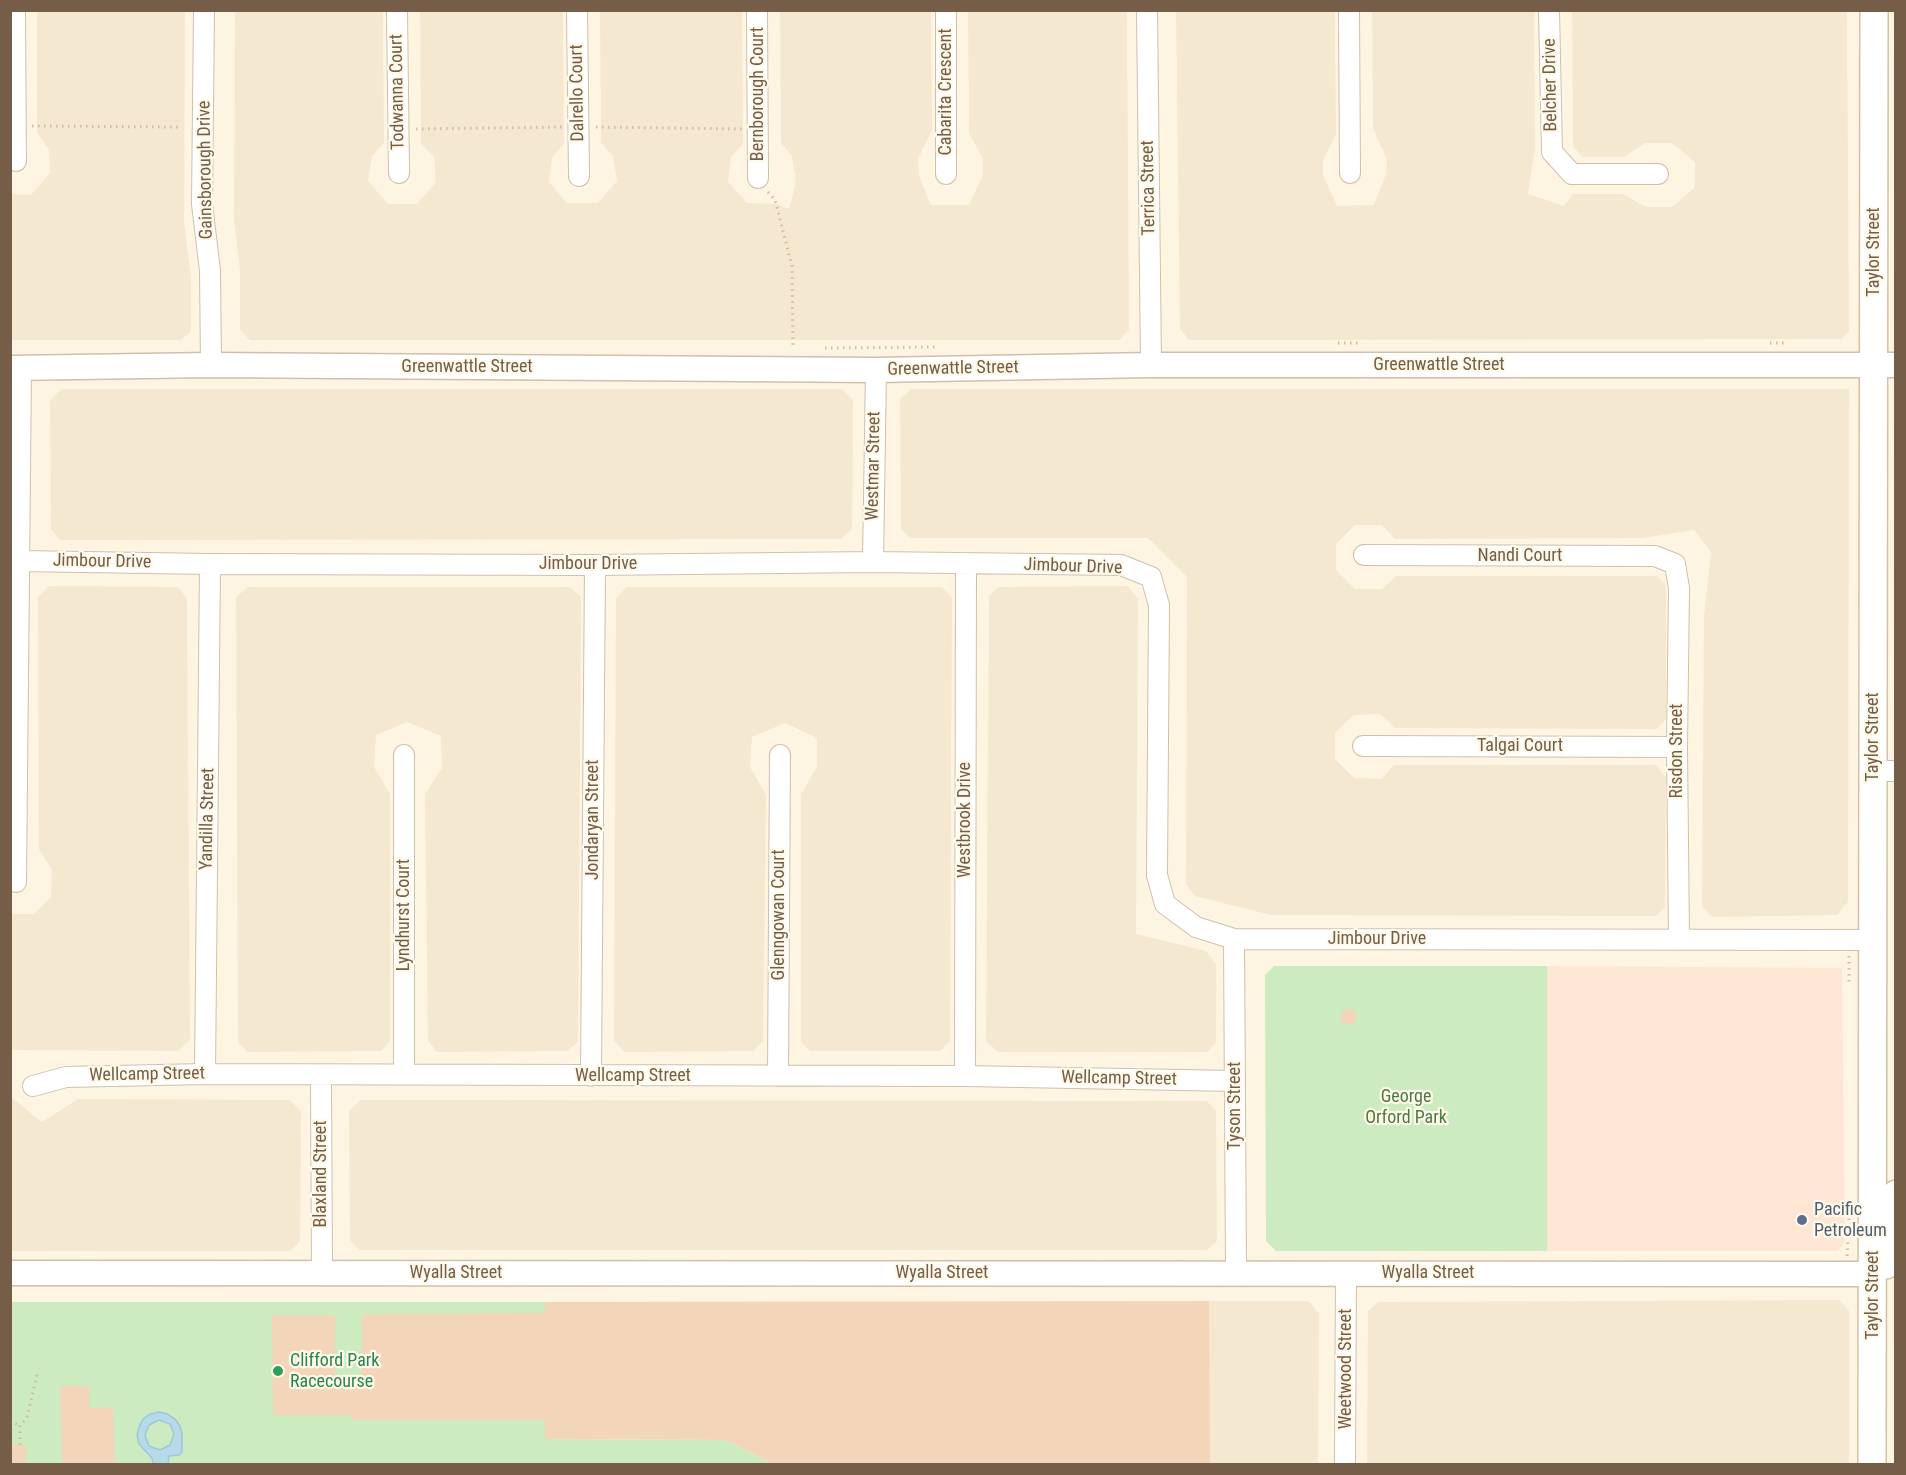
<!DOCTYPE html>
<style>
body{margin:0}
#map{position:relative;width:1906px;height:1475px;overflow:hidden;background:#fdf5e2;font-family:"Roboto Condensed",sans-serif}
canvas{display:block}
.frame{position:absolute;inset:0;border:12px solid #755d48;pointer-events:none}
</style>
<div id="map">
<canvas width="1906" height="1475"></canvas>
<div class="frame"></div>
</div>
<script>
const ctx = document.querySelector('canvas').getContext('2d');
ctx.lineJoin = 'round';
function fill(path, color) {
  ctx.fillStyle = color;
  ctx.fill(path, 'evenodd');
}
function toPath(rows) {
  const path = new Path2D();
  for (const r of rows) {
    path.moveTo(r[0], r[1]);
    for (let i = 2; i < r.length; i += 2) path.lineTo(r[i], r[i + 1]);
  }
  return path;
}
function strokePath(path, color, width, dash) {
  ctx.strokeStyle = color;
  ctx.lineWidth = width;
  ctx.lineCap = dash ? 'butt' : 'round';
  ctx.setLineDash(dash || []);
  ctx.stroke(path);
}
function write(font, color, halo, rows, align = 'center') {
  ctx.font = font + ' "Roboto Condensed",sans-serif';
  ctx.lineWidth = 4.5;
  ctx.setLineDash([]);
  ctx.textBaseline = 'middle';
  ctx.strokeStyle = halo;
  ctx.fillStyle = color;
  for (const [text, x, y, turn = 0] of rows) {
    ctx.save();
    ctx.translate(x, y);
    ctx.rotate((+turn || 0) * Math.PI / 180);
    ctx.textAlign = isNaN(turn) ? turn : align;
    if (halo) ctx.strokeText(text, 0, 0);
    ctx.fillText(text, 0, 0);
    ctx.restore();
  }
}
fill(toPath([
 [37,11,185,11,184,223,191,277,191,331,181,340,11,340,11,194,31,195,50,173,49,150,37,132],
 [235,11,383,11,384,143,372,156,368,181,388,204,417,204,436,182,434,156,421,144,420,11,563,11,564,144,552,158,549,182,567,203,598,203,617,181,613,156,601,143,600,11,742,11,743,144,731,157,728,182,747,203,777,204,789,209,796,181,792,156,781,143,780,11,931,11,932,130,918,159,919,176,931,205,969,205,983,175,983,159,969,133,968,11,1127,11,1129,330,1119,340,250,340,240,330,240,270,234,220],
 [1176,11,1335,11,1336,134,1323,160,1323,175,1337,206,1374,205,1386,174,1387,159,1373,129,1372,11,1534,11,1535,148,1528,194,1564,206,1573,194,1623,194,1646,207,1672,207,1695,187,1695,162,1672,143,1645,143,1624,157,1583,157,1573,147,1572,11,1847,11,1849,331,1842,339,1189,340,1180,329],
 [61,389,842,389,853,400,852,529,841,539,60,540,51,530,50,400],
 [911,389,1849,389,1848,902,1837,915,1712,917,1702,906,1704,615,1711,552,1694,530,1643,538,1395,539,1382,525,1355,525,1336,544,1336,570,1355,589,1382,589,1396,576,1657,576,1666,585,1666,719,1656,729,1395,728,1380,714,1354,715,1335,733,1335,759,1354,778,1381,779,1394,765,1656,765,1666,777,1665,907,1656,916,1271,915,1195,896,1186,884,1187,577,1148,538,910,538,901,529,900,399],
 [49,586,178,587,187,598,190,1040,178,1051,12,1050,11,1097,42,1122,78,1099,290,1100,301,1111,300,1241,291,1251,11,1251,11,914,34,914,51,897,52,870,39,849,38,597],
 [1128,586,1138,599,1136,934,1206,951,1216,964,1216,1043,1207,1052,998,1052,986,1041,989,596,998,587],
 [248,587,570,587,581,597,578,1042,567,1051,437,1052,428,1041,425,794,442,768,441,736,407,722,376,735,374,767,390,794,390,1041,381,1051,247,1052,238,1042,236,597],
 [627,587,942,587,952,598,950,1041,940,1051,810,1051,801,1042,801,794,817,767,817,738,785,723,752,737,750,767,766,795,763,1041,754,1051,625,1052,614,1041,616,598],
 [361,1100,1207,1101,1216,1111,1217,1241,1207,1250,360,1250,350,1240,349,1111],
 [1839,1300,1849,1311,1849,1464,1367,1464,1368,1311,1378,1302],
 [1209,1301,1308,1301,1319,1313,1318,1464,1209,1464]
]), '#f5e8d0');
fill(toPath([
 [1547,966,1842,968,1845,1242,1838,1251,1547,1251]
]), '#fee6d5');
fill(toPath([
 [1274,966,1547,966,1547,1251,1276,1251,1266,1241,1265,975],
 [11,1302,545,1302,545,1439,725,1440,774,1464,11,1464]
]), '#cdebc0');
const water = toPath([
 [159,1412,167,1414,175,1419,180,1426,182,1434,182,1452,179,1455,169,1456,168,1464,153,1464,152,1458,139,1444,137,1435,139,1427,143,1419,150,1414,159,1412],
 [159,1420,170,1424,174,1434,170,1445,160,1450,149,1446,145,1435,149,1425,159,1420]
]);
fill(water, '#b6dae7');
strokePath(water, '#9cc9d9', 1.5);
fill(toPath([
 [1344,1009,1353,1010,1357,1017,1353,1024,1343,1024,1340,1018],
 [1209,1301,1210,1464,774,1464,725,1440,545,1439,545,1420,352,1420,352,1415,273,1415,272,1315,335,1315,335,1381,362,1381,362,1314,545,1313,545,1302],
 [60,1386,89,1386,90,1408,113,1407,115,1464,62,1464],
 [12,1445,26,1445,26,1464,12,1464]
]), '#f3d6b9');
const minor = toPath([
 [15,10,16,161],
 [204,10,202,204,210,271,211,365],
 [397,10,399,173],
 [577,10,579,176],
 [757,10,758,178],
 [946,10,946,174],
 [1147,10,1151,365],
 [1349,10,1350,173],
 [1549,10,1552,152,1572,174,1658,174],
 [1364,555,1655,556,1675,564,1679,588,1677,747,1679,939],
 [20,561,210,564,595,565,873,562,1121,565,1151,577,1159,605,1157,875,1165,904,1196,927,1234,939,1873,940],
 [873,562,876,370],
 [1363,746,1677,747],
 [404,755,404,1074],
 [1873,771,1896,771],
 [16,882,21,368],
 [1234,939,1236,1273],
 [205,1074,210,564],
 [321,1076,322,1273],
 [591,1076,595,565],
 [778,1076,780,755],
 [965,1076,966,564],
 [33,1086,66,1077,205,1074,965,1076,1235,1081],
 [1345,1464,1346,1273]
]);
const tertiary = toPath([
 [10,368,211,365,876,370,1151,365,1896,365],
 [10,1273,1873,1274]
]);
const secondary = toPath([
 [1886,1265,1890,1262,1893,1199,1896,1194],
 [1872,1464,1874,10]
]);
strokePath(minor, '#d0c0ab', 22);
strokePath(tertiary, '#d0c0ab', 27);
strokePath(secondary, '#d4c0a8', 30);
strokePath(toPath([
 [32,126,180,127],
 [596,127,742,129],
 [416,129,562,127],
 [768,192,775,200,792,266,793,348],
 [1338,343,1358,343],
 [1770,343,1784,343],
 [825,348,935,347],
 [1849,956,1849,986],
 [1847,1256,1849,1217],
 [10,1421,20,1426],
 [20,1445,20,1426,27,1417,38,1371]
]), '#d8ba9c', 3, [1.5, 4.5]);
strokePath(minor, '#fff', 20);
strokePath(tertiary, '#fff', 24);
strokePath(secondary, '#fff', 27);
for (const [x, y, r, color] of [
 [1802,1220,6,"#5c6f8a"],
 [278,1371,6,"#2e9e5b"]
]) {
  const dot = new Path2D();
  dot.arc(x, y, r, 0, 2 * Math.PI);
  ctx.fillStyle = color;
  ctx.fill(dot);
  strokePath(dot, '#fff9e9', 2);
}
write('18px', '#755d48', '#fff9e9', [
 ["Belcher Drive",1551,85,-91],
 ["Todwanna Court",398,92,-91],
 ["Cabarita Crescent",946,92,-90],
 ["Dalrello Court",578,93,-91],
 ["Bernborough Court",758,94,-90],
 ["Gainsborough Drive",206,170,-91],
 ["Terrica Street",1149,188,-91],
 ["Taylor Street",1874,252,-90],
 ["Greenwattle Street",1439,365],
 ["Greenwattle Street",467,367],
 ["Greenwattle Street",953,369,-1],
 ["Westmar Street",874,466,-89],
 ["Nandi Court",1520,556],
 ["Jimbour Drive",102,562,1],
 ["Jimbour Drive",588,564],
 ["Jimbour Drive",1073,567,2],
 ["Taylor Street",1873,737,-90],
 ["Talgai Court",1520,746],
 ["Risdon Street",1677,751,-90],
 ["Yandilla Street",208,819,-89],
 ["Jondaryan Street",593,820,-90],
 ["Westbrook Drive",965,820,-90],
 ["Lyndhurst Court",404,915,-90],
 ["Glenngowan Court",779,915,-90],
 ["Jimbour Drive",1377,939],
 ["Wellcamp Street",147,1075,-1],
 ["Wellcamp Street",633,1076],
 ["Wellcamp Street",1119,1079,1],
 ["Tyson Street",1235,1106,-90],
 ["Blaxland Street",321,1174,-90],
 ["Wyalla Street",456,1273],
 ["Wyalla Street",942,1273],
 ["Wyalla Street",1428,1273],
 ["Taylor Street",1873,1295,-90],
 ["Weetwood Street",1346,1369,-90]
]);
write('18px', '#4b7b3f', '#fff9e9', [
 ["George",1406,1097],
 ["Orford Park",1406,1118]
]);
write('18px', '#4e5e75', '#fff9e9', [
 ["Pacific",1814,1210],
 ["Petroleum",1814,1231]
], 'left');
write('18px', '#27864d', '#fff9e9', [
 ["Clifford Park",290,1361],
 ["Racecourse",290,1382]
], 'left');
</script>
